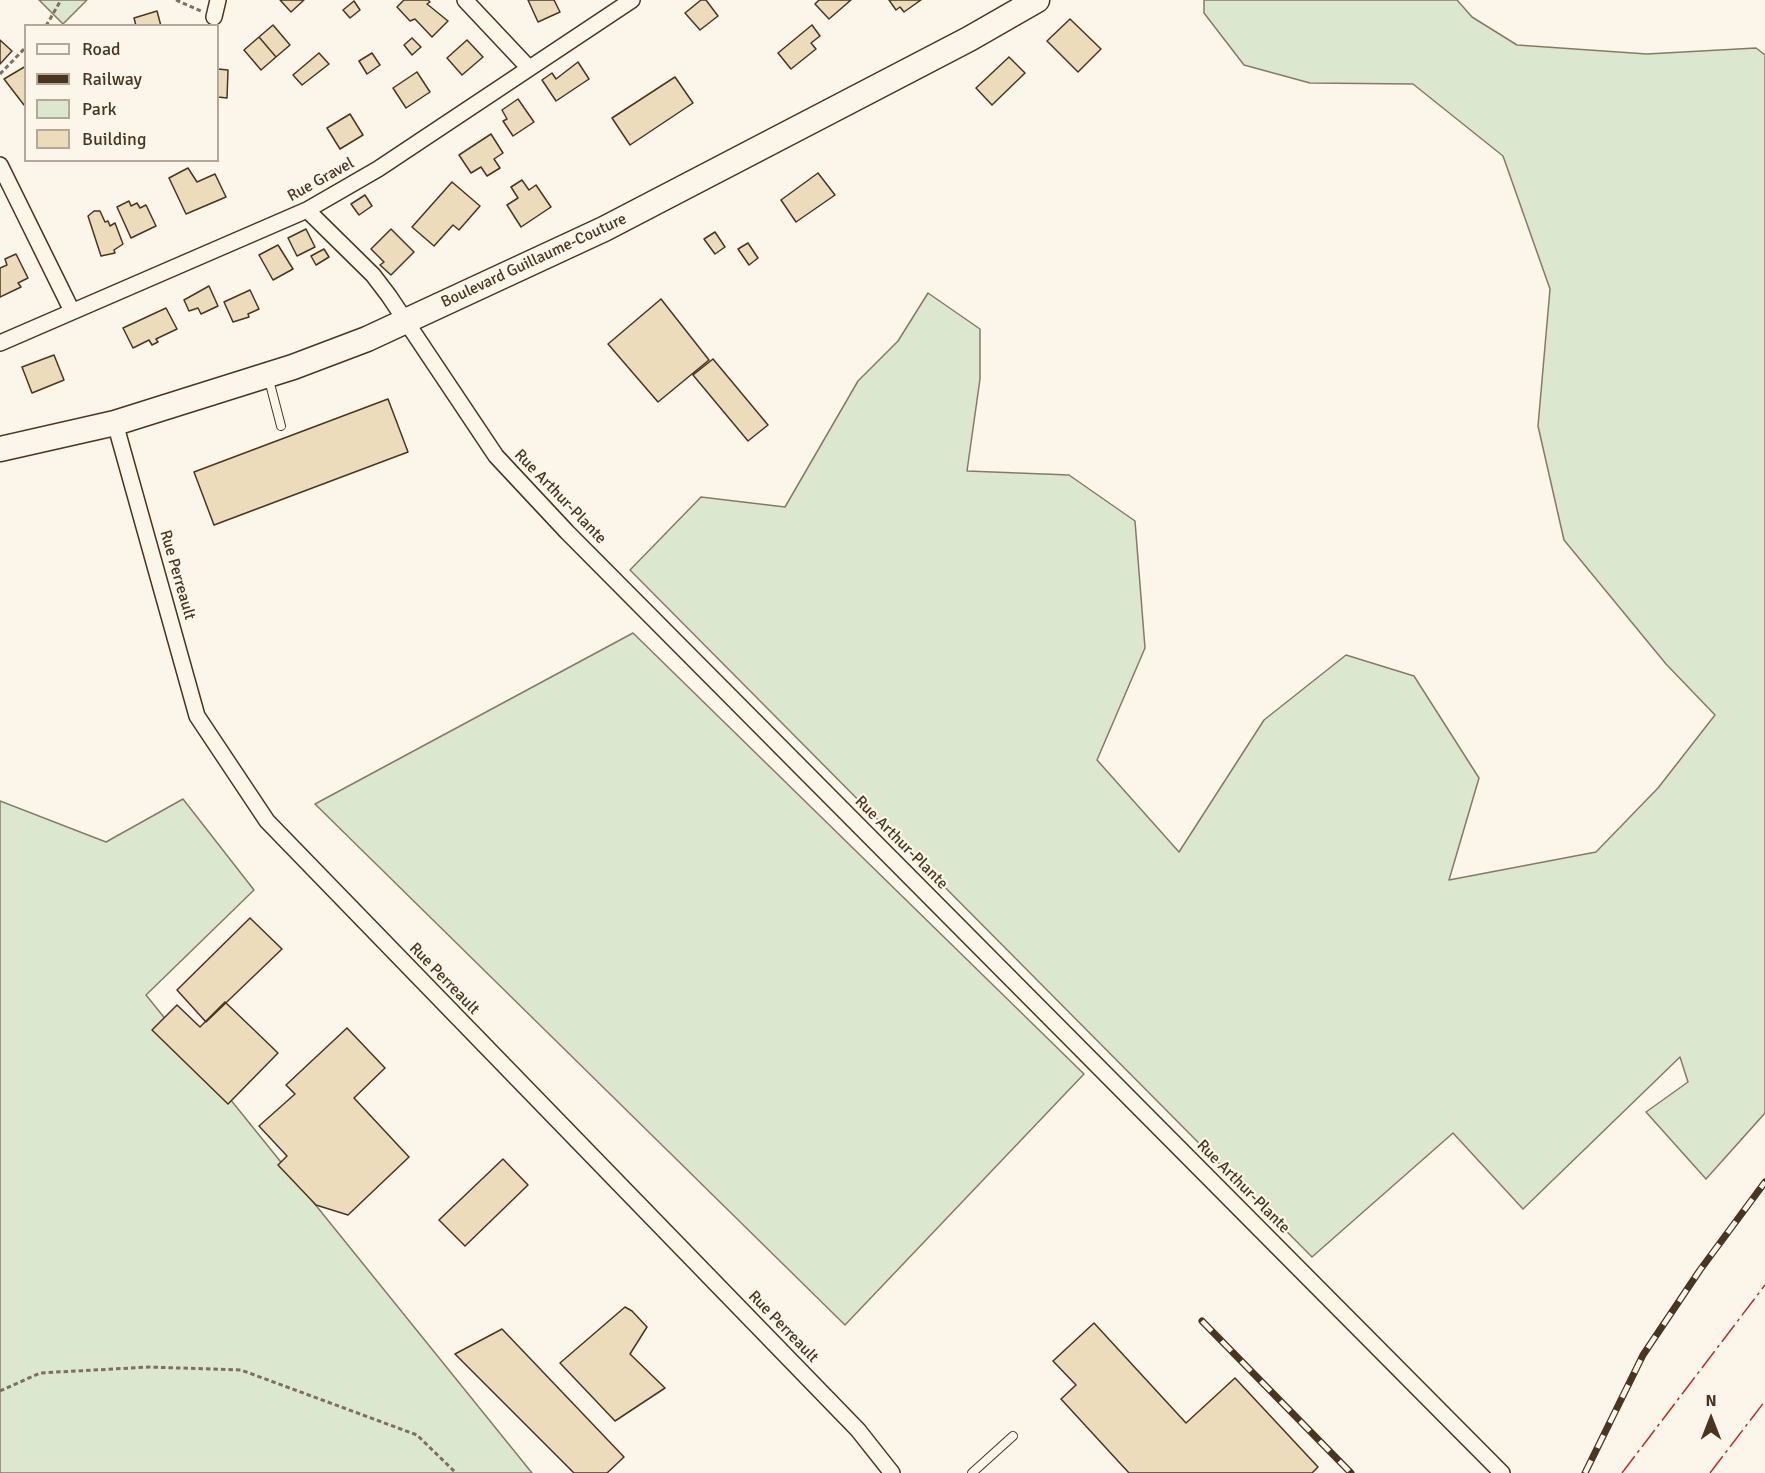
<!DOCTYPE html>
<style>
body{margin:0}
#map{position:relative;width:1765px;height:1473px;overflow:hidden;background:#fbf6e9;font-family:Signika,sans-serif}
canvas{display:block}
.legend{position:absolute;left:24px;top:24px;width:195px;height:138px;box-sizing:border-box;background:#fbf6e9;border:2px solid #b4a999;margin:0;padding:8px 10px;list-style:none;font-size:18px;color:#4a3520}
.legend li{display:flex;align-items:center;gap:12px;height:30px}
.legend b{width:30px;border:2px solid #b4a999}
.north{position:absolute;left:1681px;top:1389px;width:60px;height:60px;-webkit-text-stroke:4px #fbf6e9;paint-order:stroke;rotate:0deg;font-size:16px;font-weight:700;line-height:24px;text-align:center;color:#4a3520}
.north::after{content:'';display:block;margin:auto;width:21px;height:27px;background:#4a3520;clip-path:polygon(50% 0,100% 100%,50% 72%,0 100%)}
</style>
<div id="map">
<canvas width="1765" height="1473"></canvas>
<ul class="legend">
<li><b style="height:8px;background:#fbf6e9"></b>Road</li>
<li><b style="height:8px;background:#4a3520"></b>Railway</li>
<li><b style="height:16px;background:#dce7d0"></b>Park</li>
<li><b style="height:16px;background:#ecdcbc"></b>Building</li>
</ul>
<div class="north">N</div>
</div>
<script>
const ctx = document.querySelector('canvas').getContext('2d');
ctx.lineJoin = 'round';
function fill(path, color) {
  ctx.fillStyle = color;
  ctx.fill(path, 'evenodd');
}
function toPath(rows) {
  const path = new Path2D();
  for (const r of rows) {
    path.moveTo(r[0], r[1]);
    for (let i = 2; i < r.length; i += 2) path.lineTo(r[i], r[i + 1]);
  }
  return path;
}
function strokePath(path, color, width, dash) {
  ctx.strokeStyle = color;
  ctx.lineWidth = width;
  ctx.lineCap = dash ? 'butt' : 'round';
  ctx.setLineDash(dash || []);
  ctx.stroke(path);
}
function write(font, color, halo, rows, align = 'center') {
  ctx.font = font + ' Signika,sans-serif';
  ctx.lineWidth = 4.5;
  ctx.setLineDash([]);
  ctx.textBaseline = 'middle';
  ctx.strokeStyle = halo;
  ctx.fillStyle = color;
  for (const [text, x, y, turn = 0] of rows) {
    ctx.save();
    ctx.translate(x, y);
    ctx.rotate((+turn || 0) * Math.PI / 180);
    ctx.textAlign = isNaN(turn) ? turn : align;
    if (halo) ctx.strokeText(text, 0, 0);
    ctx.fillText(text, 0, 0);
    ctx.restore();
  }
}
const green = toPath([
 [39,0,87,0,63,24,39,0],
 [1204,0,1457,0,1472,17,1517,45,1647,54,1756,48,1765,55,1765,1113,1706,1179,1646,1112,1688,1082,1680,1057,1523,1209,1453,1133,1312,1257,630,570,701,497,785,507,858,381,898,341,928,293,980,329,980,379,967,471,1069,475,1135,521,1145,648,1097,760,1179,852,1264,720,1346,655,1414,676,1479,778,1449,880,1596,852,1658,788,1715,715,1666,664,1564,540,1538,426,1550,289,1503,156,1413,84,1310,83,1244,65,1204,13,1204,0],
 [633,633,1084,1074,845,1325,315,804,633,633],
 [183,799,254,890,146,995,532,1473,0,1473,0,801,106,842,183,799]
]);
fill(green, '#dce7d0');
strokePath(green, '#887966', 1.5);
const building = toPath([
 [280,0,304,0,291,12,280,0],
 [404,0,428,0,430,2,427,4,448,21,432,37,415,19,410,21,397,7,404,0],
 [528,0,554,0,560,12,538,22,528,0],
 [701,0,706,0,718,16,700,30,685,13,701,0],
 [819,0,851,0,829,19,815,4,819,0],
 [889,0,921,0,904,12,900,7,896,10,889,0],
 [354,1,360,10,350,18,343,10,354,1],
 [157,11,161,26,136,26,134,18,157,11],
 [1070,19,1101,49,1078,72,1047,41,1070,19],
 [273,25,290,45,276,57,259,37,273,25],
 [812,25,820,36,811,43,816,49,791,69,778,53,812,25],
 [259,37,276,57,261,70,244,50,259,37],
 [412,38,421,47,412,55,404,45,412,38],
 [0,40,12,51,0,64,0,40],
 [467,40,483,57,462,75,447,58,467,40],
 [319,53,329,64,302,85,293,75,319,53],
 [372,53,380,65,367,74,359,61,372,53],
 [1009,57,1025,73,992,105,976,88,1009,57],
 [578,62,589,79,556,101,542,80,552,73,556,79,578,62],
 [26,66,26,103,24,105,4,79,26,66],
 [218,69,228,70,227,98,218,97,218,69],
 [417,72,430,92,406,108,393,88,417,72],
 [675,77,693,103,630,145,612,118,675,77],
 [518,99,534,122,513,136,503,121,507,119,502,110,518,99],
 [350,114,363,135,340,149,327,128,350,114],
 [491,134,503,153,494,159,500,168,487,176,481,167,471,173,459,155,491,134],
 [188,168,197,182,215,174,226,197,186,214,169,178,188,168],
 [818,173,835,195,796,222,781,200,818,173],
 [522,180,529,190,536,185,551,207,521,227,507,205,518,198,511,187,522,180],
 [452,182,480,206,459,230,453,225,434,246,412,227,452,182],
 [365,195,372,206,359,215,351,204,365,195],
 [129,201,131,206,137,203,140,208,146,205,156,226,131,238,117,207,129,201],
 [94,211,100,211,105,222,108,221,110,226,115,223,123,244,114,250,115,253,101,256,88,216,94,211],
 [306,229,315,247,297,256,288,238,306,229],
 [391,229,414,252,391,275,380,265,384,262,371,249,391,229],
 [715,232,725,247,715,254,704,239,715,232],
 [748,243,758,258,749,265,738,249,748,243],
 [278,245,293,269,273,280,259,255,278,245],
 [324,249,329,257,316,265,311,256,324,249],
 [16,254,28,278,18,283,21,287,0,297,0,268,7,265,5,259,16,254],
 [209,286,218,306,201,314,198,308,189,311,184,300,209,286],
 [250,290,259,309,248,314,249,317,233,322,224,302,250,290],
 [661,299,709,360,658,402,608,344,661,299],
 [166,308,177,329,156,339,158,342,152,345,149,340,133,348,123,328,166,308],
 [54,355,64,380,32,393,22,367,54,355],
 [713,359,768,425,748,441,693,375,713,359],
 [388,399,408,452,214,525,194,472,388,399],
 [250,918,282,949,206,1022,177,990,250,918],
 [225,1002,278,1053,228,1104,152,1030,177,1005,200,1027,225,1002],
 [347,1028,385,1068,354,1098,409,1157,348,1215,316,1205,278,1165,287,1156,259,1126,295,1094,286,1085,347,1028],
 [503,1159,528,1185,465,1246,439,1220,503,1159],
 [625,1307,632,1311,647,1327,630,1354,665,1388,615,1421,560,1363,625,1307],
 [1094,1323,1186,1423,1235,1378,1318,1467,1312,1473,1129,1473,1061,1399,1076,1385,1053,1361,1094,1323],
 [502,1329,624,1457,607,1473,574,1473,455,1354,502,1329]
]);
fill(building, '#ecdcbc');
strokePath(building, '#4a3520', 1.5);
const lane = toPath([
 [268,376,281,426],
 [972,1473,1013,1436]
]);
const street = toPath([
 [465,0,528,67],
 [214,17,218,0],
 [0,165,72,311],
 [307,210,373,275,389,296,496,456,567,532,1502,1473],
 [0,343,307,210,378,169,632,0],
 [115,423,197,716,267,821,858,1430,892,1473]
]);
const primary = toPath([
 [0,449,115,423,293,367,367,339,604,229,969,39,1037,0]
]);
strokePath(lane, '#4a3520', 10);
strokePath(street, '#4a3520', 18);
strokePath(primary, '#4a3520', 27);
strokePath(toPath([
 [176,0,201,11],
 [46,26,61,0],
 [0,74,26,47],
 [0,1391,40,1373,149,1367,241,1370,417,1435,456,1473]
]), '#7f6f5c', 3, [4.5, 3]);
strokePath(lane, '#fbf6e9', 8);
strokePath(street, '#fbf6e9', 15);
strokePath(primary, '#fbf6e9', 24);
const rail = toPath([
 [1202,1321,1351,1473],
 [1585,1473,1643,1355,1700,1270,1765,1182]
]);
strokePath(rail, '#4a3520', 7);
strokePath(rail, '#fbf6e9', 4.5, [14]);
strokePath(toPath([
 [1622,1473,1765,1285],
 [1710,1473,1765,1401]
]), '#c62828', 1.5, [21, 4.5, 3, 4.5]);
write('16px', '#4a3520', '#fbf6e9', [
 ["Rue Gravel",321,180,-29],
 ["Boulevard Guillaume-Couture",534,261,-25],
 ["Rue Arthur-Plante",560,497,46],
 ["Rue Perreault",177,575,74],
 ["Rue Arthur-Plante",901,843,45],
 ["Rue Perreault",444,979,46],
 ["Rue Arthur-Plante",1243,1187,45],
 ["Rue Perreault",783,1327,46]
]);
</script>
